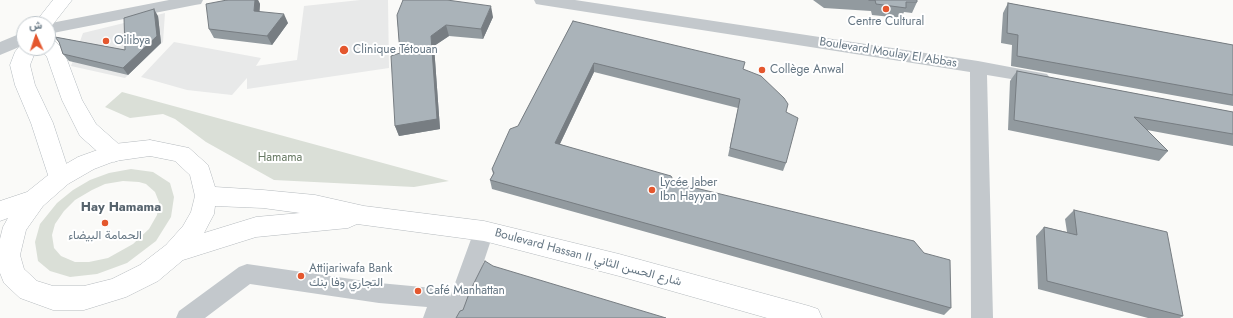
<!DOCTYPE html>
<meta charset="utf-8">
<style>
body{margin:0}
#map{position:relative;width:1233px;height:318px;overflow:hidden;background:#fafaf8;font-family:Jost,Vazirmatn,sans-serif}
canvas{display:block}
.north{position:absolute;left:16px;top:16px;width:40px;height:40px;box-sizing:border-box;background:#fff;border:1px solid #c1c8cd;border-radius:50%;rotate:357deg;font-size:11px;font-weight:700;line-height:16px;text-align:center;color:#657683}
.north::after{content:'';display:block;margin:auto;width:14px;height:18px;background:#e4572e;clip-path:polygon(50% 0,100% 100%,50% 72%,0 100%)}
</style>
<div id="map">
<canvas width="1233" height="318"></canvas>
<div class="north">ش</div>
</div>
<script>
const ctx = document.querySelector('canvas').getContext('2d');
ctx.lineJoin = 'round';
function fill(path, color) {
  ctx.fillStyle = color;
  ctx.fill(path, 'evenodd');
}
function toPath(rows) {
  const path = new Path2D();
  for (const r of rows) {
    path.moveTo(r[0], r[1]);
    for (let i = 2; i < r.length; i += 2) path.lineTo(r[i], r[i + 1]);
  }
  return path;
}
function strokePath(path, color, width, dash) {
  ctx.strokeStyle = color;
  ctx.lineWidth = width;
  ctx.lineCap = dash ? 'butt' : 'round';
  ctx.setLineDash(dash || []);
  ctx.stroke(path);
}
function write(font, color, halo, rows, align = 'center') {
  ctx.font = font + ' Jost,Vazirmatn,sans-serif';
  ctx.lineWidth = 4;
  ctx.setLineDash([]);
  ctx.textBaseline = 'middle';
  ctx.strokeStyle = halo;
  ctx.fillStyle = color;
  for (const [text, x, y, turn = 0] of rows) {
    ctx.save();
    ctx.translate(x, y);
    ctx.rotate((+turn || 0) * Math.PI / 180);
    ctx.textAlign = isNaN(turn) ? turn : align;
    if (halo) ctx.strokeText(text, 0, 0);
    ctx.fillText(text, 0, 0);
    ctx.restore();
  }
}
fill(toPath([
 [360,0,388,0,389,68,247,89,247,78,232,95,187,90,141,77,174,42,261,58,256,66,297,60,304,6],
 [165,13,163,42,125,78,71,66,83,33]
]), '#e8e9e9');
fill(toPath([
 [122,92,449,181,414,187,274,180,206,142,175,119,163,114,130,118,105,107],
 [131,169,153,172,170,183,174,197,171,217,156,241,127,263,97,274,70,277,50,271,38,261,35,242,40,224,57,203,73,190,90,180,109,173],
 [123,181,139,182,146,184,155,192,159,202,157,215,149,229,133,244,108,258,89,262,75,262,61,256,54,248,52,235,55,224,64,211,75,200,92,190,105,184]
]), '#dadfd7');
const secondary = toPath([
 [53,0,72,0,50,28,48,29,48,24,34,24,53,0],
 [48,39,55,41,63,49,82,100,96,124,122,147,125,153,122,159,114,162,106,159,80,136,62,100,47,57,40,48,48,48,48,39],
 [22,43,24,43,24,48,39,48,34,55,30,65,35,85,53,123,71,178,68,184,60,187,52,184,49,178,31,123,15,85,10,65,15,52,22,43]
]);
const primary = toPath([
 [150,140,189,148,208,165,215,187,263,190,315,195,364,206,484,221,619,254,809,306,818,309,822,318,767,318,619,276,484,241,357,224,348,228,256,237,183,260,158,281,126,297,84,310,53,310,20,298,4,283,0,273,0,239,3,227,8,218,0,221,0,201,27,192,52,172,78,157,114,144,150,140],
 [150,156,175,161,190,175,195,196,191,212,183,226,166,245,140,265,112,279,84,286,53,286,37,281,24,269,20,255,26,230,43,206,68,184,94,169,115,161,150,156],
 [215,206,263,208,300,213,256,217,204,233,214,214,215,206]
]);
strokePath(secondary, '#b3babf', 1);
strokePath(primary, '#b5babe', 1);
fill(toPath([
 [169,0,203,0,201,4,195,5,48,34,48,24,46,24,169,0],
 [534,0,575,0,978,61,1047,74,1050,78,1047,82,1041,84,987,75,993,318,971,318,970,72,542,5,536,4,534,0],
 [24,32,24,45,0,55,0,42,24,32],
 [484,222,491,225,494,231,465,318,423,318,427,307,379,303,250,284,205,318,176,318,179,311,239,267,247,264,379,283,433,288,449,294,450,297,474,231,477,225,484,222]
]), '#c3c8cc');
fill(secondary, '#fff');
fill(primary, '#fff');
fill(toPath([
 [227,0,258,0,260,4,259,12,288,23,272,45,214,38,209,29],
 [813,0,917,0,917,2,912,13,904,12,901,18,872,15,871,11,824,8],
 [1008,3,1233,45,1233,106,1011,66,1012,45,1001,43,1003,13],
 [397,15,493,17,483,39,449,36,434,46,440,129,399,136,395,126,400,53],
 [158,16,161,43,128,75,69,61,63,54,59,42,55,37,125,50],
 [573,21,743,69,786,112,786,163,783,171,728,156,738,108,594,72,560,144,675,183,951,308,944,315,492,189,490,180,493,174,492,169,518,126],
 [1017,71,1233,112,1233,146,1147,130,1168,151,1159,161,1008,130,1010,81],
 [1074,210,1183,316,1180,318,1148,318,1038,289,1036,236,1044,227,1067,232,1065,219]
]), '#929a9f');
fill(toPath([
 [255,0,258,0,260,4,259,20,254,11],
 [491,6,493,17,483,39,481,29],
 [154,9,158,16,161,43,128,75,123,68],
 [284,14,288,23,272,45,267,36],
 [446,25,449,36,434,46,440,129,399,136,395,126,431,36],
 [594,63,594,72,556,152,555,143]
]), '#777d82');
const building = toPath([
 [227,0,255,0,254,11,284,14,267,36,209,29,206,4,227,0],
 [403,0,447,0,491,6,481,29,446,25,431,36,437,119,395,126,391,56,400,53,397,15,403,0],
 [869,0,917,0,917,2,906,2,906,8,876,4,875,0,869,0],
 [1008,3,1233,45,1233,95,1017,56,1018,35,1007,33,1008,3],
 [154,9,157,36,123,68,63,54,59,42,55,37,125,50,124,18,154,9],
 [573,21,745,62,743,69,761,76,784,98,788,104,786,112,798,118,786,163,730,148,740,99,594,63,555,143,671,176,675,183,914,241,924,253,950,260,951,308,490,180,494,173,492,169,510,129,518,126,573,21],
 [1017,71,1233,112,1233,134,1134,117,1168,151,1014,120,1017,71],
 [1074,210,1167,232,1183,316,1047,281,1044,227,1077,235,1074,210],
 [485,261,493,266,666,318,456,318,460,311,463,310,470,291,485,261]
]);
fill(building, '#aab3b9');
strokePath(building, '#777d82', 1);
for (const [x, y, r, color] of [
 [886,9,4,"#e4572e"],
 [106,41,4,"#e4572e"],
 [344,50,5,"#e4572e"],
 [762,70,4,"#e4572e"],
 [652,190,4,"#e4572e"],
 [105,223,4,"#e4572e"],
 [301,276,4,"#e4572e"],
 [418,291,4,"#e4572e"]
]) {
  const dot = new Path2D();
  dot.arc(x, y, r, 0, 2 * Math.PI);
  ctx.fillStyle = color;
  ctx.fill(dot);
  strokePath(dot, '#fff', 1.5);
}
write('12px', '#657683', '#fff', [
 ["Centre Cultural",886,22,"center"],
 ["Oilibya",114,41],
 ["Clinique Tétouan",353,50],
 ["Collège Anwal",770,70],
 ["Lycée Jaber",660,183],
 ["Ibn Hayyan",660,197],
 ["الحمامة البيضاء",105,236,"center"],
 ["Attijariwafa Bank",309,269],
 ["التجاري وفا بنك",309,283],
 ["Café Manhattan",426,291]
], 'left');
write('12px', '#657683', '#fff', [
 ["Boulevard Moulay El Abbas",888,53,9],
 ["Boulevard Hassan II شارع الحسن الثاني",588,258,15]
]);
write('12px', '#687a64', '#fff', [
 ["Hamama",280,158]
]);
write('bold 13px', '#57646e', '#fff', [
 ["Hay Hamama",121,208]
]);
</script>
